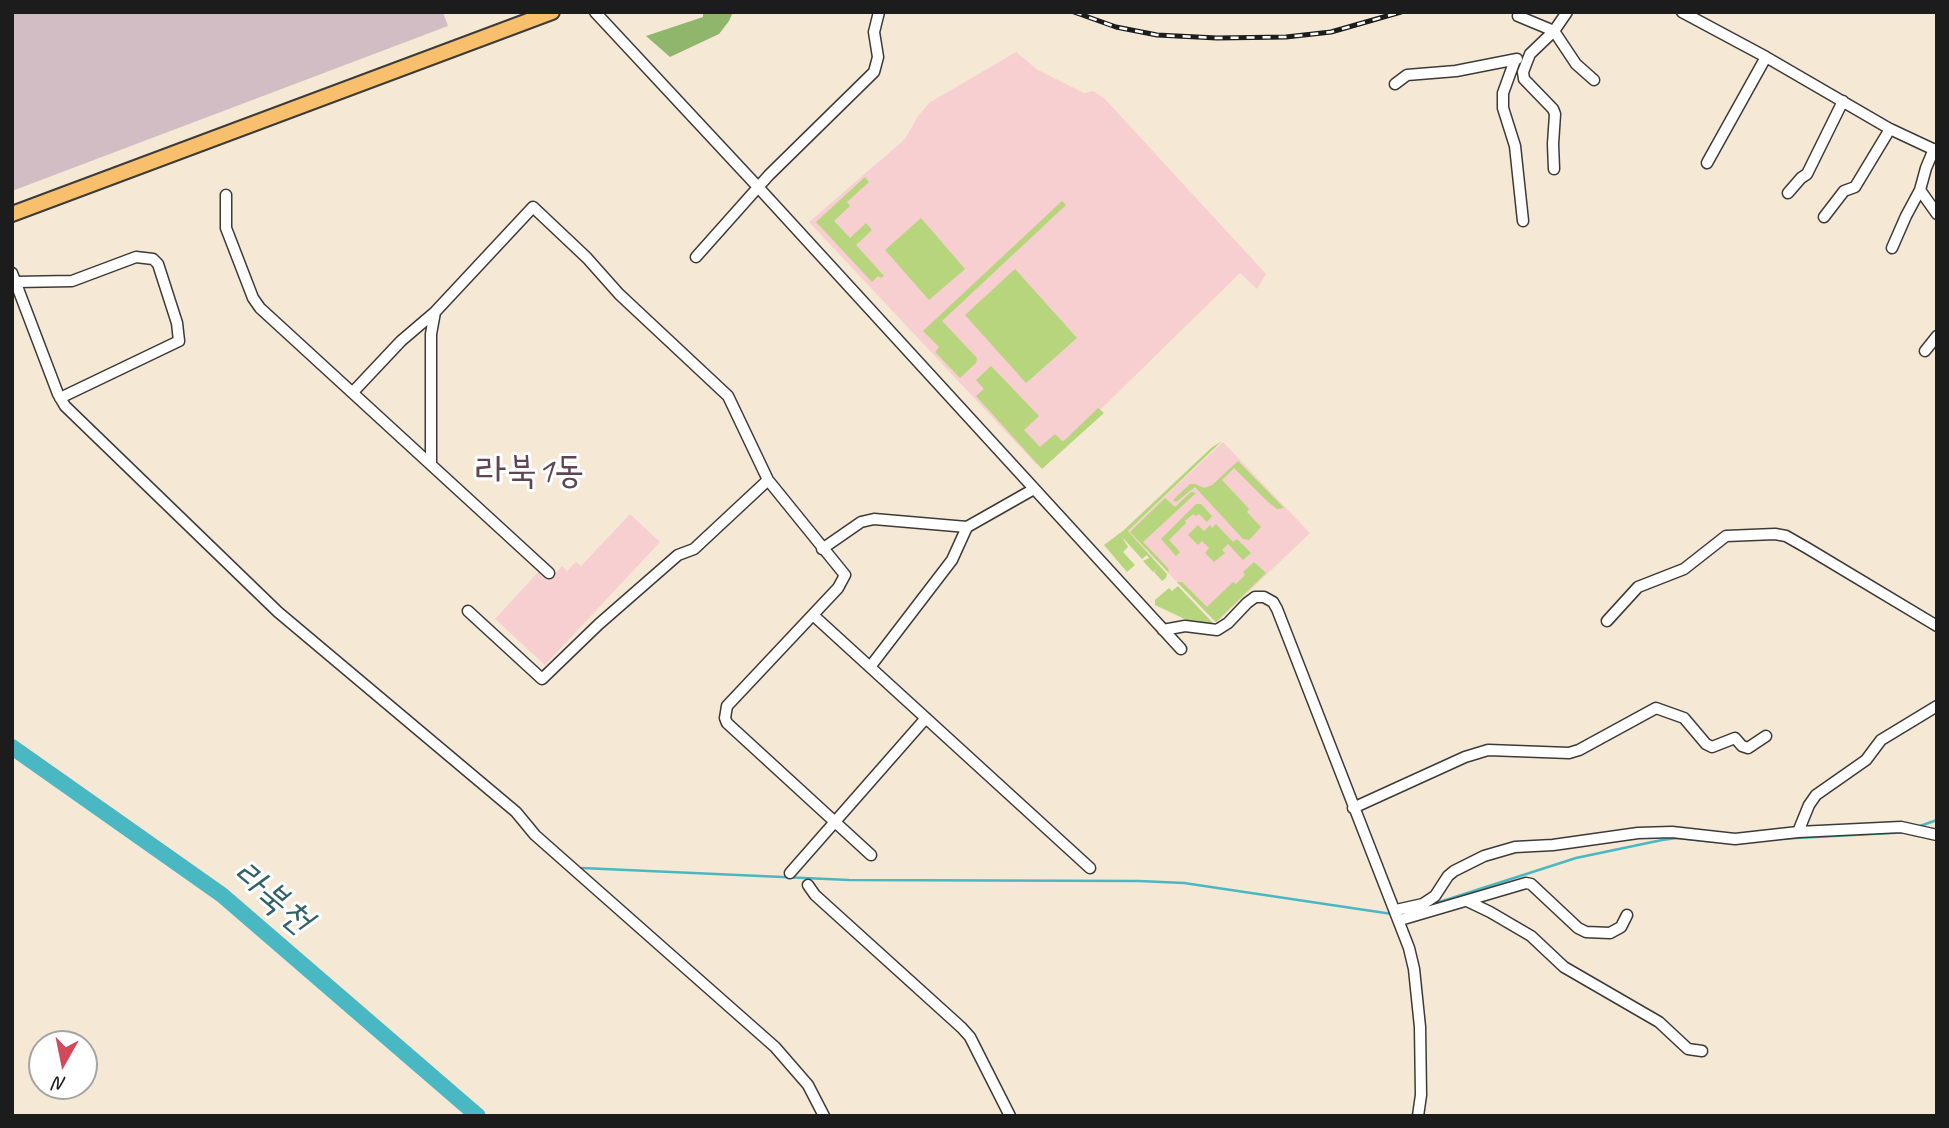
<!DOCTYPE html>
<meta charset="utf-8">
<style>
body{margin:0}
#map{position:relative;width:1949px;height:1128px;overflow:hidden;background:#f5e9d5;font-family:Caveat,sans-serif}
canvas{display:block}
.frame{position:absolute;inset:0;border:14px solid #1c1c1c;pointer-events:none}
.north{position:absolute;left:28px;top:1030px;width:70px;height:70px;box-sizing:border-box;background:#fff;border:2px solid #a4a4a4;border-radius:50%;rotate:189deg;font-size:19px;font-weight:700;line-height:28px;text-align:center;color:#1c1c1c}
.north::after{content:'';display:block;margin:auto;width:24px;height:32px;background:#d1495b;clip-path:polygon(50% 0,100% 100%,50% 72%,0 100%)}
</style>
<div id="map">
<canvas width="1949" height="1128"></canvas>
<div class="frame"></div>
<div class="north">N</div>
</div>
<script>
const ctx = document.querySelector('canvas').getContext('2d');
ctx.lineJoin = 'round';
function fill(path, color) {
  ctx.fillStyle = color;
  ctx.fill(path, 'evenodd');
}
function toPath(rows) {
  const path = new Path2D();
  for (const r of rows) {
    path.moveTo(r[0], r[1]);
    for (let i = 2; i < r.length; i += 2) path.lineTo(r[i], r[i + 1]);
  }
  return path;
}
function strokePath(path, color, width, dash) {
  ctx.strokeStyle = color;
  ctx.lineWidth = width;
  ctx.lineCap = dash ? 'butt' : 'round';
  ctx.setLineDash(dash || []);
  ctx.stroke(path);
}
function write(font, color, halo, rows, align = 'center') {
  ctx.font = font + ' Caveat,"Poor Story",sans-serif';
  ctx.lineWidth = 6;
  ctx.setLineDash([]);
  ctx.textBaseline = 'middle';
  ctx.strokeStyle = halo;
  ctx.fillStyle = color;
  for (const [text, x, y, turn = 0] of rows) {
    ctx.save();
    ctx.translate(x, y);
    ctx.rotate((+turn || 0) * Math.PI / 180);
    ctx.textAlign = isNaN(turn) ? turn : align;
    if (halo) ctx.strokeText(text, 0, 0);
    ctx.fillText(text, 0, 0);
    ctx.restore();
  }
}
fill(toPath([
 [1016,52,1038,70,1084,93,1093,91,1105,99,1266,274,1257,289,1240,273,1043,466,1036,464,809,222,905,139,918,116,929,103],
 [1223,442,1310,533,1216,623,1128,531],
 [630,514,660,542,545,665,495,619,540,570,550,579,562,566,567,571,576,562,581,566]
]), '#f7cfd0');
fill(toPath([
 [12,12,443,12,448,26,12,191]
]), '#d2bdc5');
fill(toPath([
 [865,177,869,182,847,202,850,206,834,221,850,238,866,223,872,230,856,245,884,276,881,278,878,276,872,282,816,222],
 [1062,201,1066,205,942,321,977,358,976,363,960,378,935,352,939,347,923,331],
 [921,218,965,269,929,300,885,250],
 [1015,269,1077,338,1026,383,965,315],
 [991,366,1039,416,1024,430,1040,447,1055,434,1062,441,1065,440,1098,408,1104,413,1042,469,976,396,984,389,976,380],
 [1222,441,1128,531,1167,574,1166,578,1162,581,1154,572,1158,568,1153,572,1143,561,1149,558,1147,555,1142,559,1122,537,1128,547,1123,552,1135,565,1127,572,1104,545,1124,530,1211,448],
 [1238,461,1284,508,1277,509,1267,501,1234,468,1222,480,1249,509,1247,512,1261,527,1249,540,1243,539,1195,487,1176,502,1173,500,1190,484,1195,484,1204,488,1212,485],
 [1191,492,1196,493,1143,542,1168,568,1169,573,1130,532,1165,498,1175,507],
 [1196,504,1201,504,1212,516,1207,522,1199,514,1196,516,1193,514,1185,521,1186,523,1169,540,1180,552,1176,556,1161,539],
 [1216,524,1233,542,1237,539,1251,553,1243,560,1228,544,1222,550,1225,553,1214,562,1205,553,1209,548,1202,541,1198,545,1188,535,1198,525,1204,531,1210,525,1212,528],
 [1254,562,1266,573,1216,622,1177,582,1182,582,1207,607,1233,582,1236,584,1245,575,1243,572],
 [1178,586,1213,623,1207,625,1193,623,1155,605,1155,600,1169,588,1172,591]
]), '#b6d57c');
fill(toPath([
 [707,12,733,12,729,21,719,34,670,57,646,36,703,17,703,14]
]), '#90b66c');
strokePath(toPath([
 [1920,826,1937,820],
 [1778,839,1911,832],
 [582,868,849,880,1139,881,1184,883,1392,914],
 [1427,906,1576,858,1662,840,1677,838,1716,842]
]), '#4ab8c3', 2.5);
strokePath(toPath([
 [12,747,222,895,478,1116]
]), '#4ab8c3', 16);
const minor = toPath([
 [595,12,758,187,1181,649],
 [1682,12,1766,57,1890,129,1937,151],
 [1518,16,1554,31,1576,64,1594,80],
 [1515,60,1503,93,1503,108,1515,146,1523,221],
 [1395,84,1407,75,1456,71,1517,59],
 [1934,149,1926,168,1920,190,1937,214],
 [1707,163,1766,57],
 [1554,169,1553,144,1555,114,1553,109,1524,79,1523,72,1530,54,1554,31,1567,12],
 [1788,193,1801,178,1807,174,1843,101],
 [226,195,226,228,253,298,260,308,549,573],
 [1824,217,1844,191,1855,187,1890,129],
 [1892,248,1906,216,1920,190],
 [696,257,769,175,874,72,878,57,874,32,879,12],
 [12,273,58,394,65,406,278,612,516,812,535,835,775,1047,808,1085,824,1116],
 [16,282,72,281,136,257,153,259,158,264,177,323,179,341,60,398],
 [1925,351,1937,336],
 [353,392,401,341,435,312,533,207,587,258,619,294,728,396,768,480],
 [431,465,431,334,435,312],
 [822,549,861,522,874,519,967,527,1034,489],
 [468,611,542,679,599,624,678,555,694,549,768,480,845,575,838,588,727,706,725,718,727,723,871,855],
 [813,615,1090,868],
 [1607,621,1638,587,1684,569,1726,536,1775,534,1786,536,1807,548,1937,626],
 [1163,630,1185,626,1217,630,1228,623,1247,603,1255,597,1264,597,1273,602,1277,609,1409,948,1414,969,1420,1027,1421,1095,1418,1116],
 [870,667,952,560,967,527],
 [1353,808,1465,757,1488,750,1569,753,1579,750,1656,708,1684,718,1706,744,1712,747,1735,738,1742,746,1748,748,1766,736],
 [1798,832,1809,805,1816,795,1866,760,1881,740,1937,706],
 [790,873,926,718],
 [808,885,815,895,962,1028,970,1037,1010,1116],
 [1467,901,1490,912,1531,936,1564,967,1659,1022,1688,1049,1702,1051],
 [1396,910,1423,904,1435,896,1448,876,1454,871,1484,856,1515,847,1553,845,1638,833,1672,832,1735,839,1798,832,1901,827,1937,835],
 [1400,920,1526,883,1531,884,1578,928,1586,932,1610,933,1621,927,1627,915]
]);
const highway = toPath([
 [12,214,552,12]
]);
strokePath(minor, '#3d3b38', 13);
strokePath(highway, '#3d3b38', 18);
strokePath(minor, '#fff', 10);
strokePath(highway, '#f8bf6c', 14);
const rail = toPath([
 [1074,12,1116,27,1157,35,1217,38,1286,37,1331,32,1401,12]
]);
strokePath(rail, '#1c1c1c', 5);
strokePath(rail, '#fff', 2.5, [8]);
write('italic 37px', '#316267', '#fff', [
 ["라북천",272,898,40]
]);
write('38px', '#5e4554', '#fff', [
 ["라북1동",530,472]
]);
</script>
